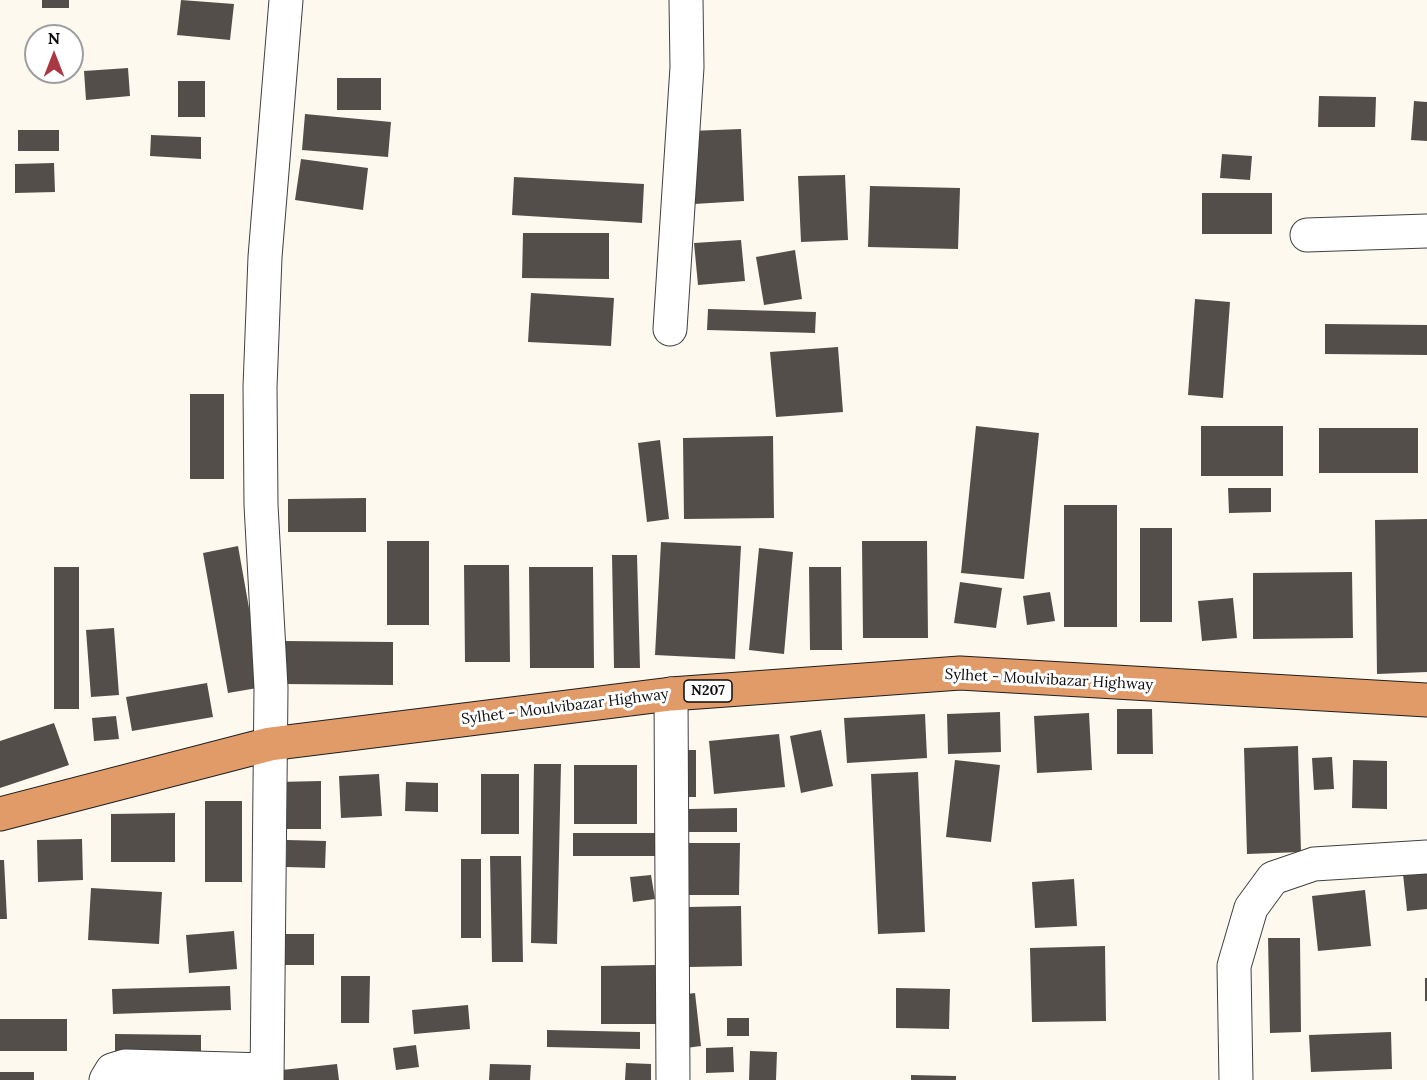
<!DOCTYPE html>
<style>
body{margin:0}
#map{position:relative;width:1427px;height:1080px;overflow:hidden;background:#fdf9ef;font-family:Lora,serif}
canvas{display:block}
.north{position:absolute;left:24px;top:24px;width:60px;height:60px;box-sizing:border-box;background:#fff;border:2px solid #9e9e9e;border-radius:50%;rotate:0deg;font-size:16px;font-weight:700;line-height:24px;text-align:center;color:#0d0d0d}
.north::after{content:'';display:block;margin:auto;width:21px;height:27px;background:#aa3741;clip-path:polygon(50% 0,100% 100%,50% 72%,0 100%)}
</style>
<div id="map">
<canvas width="1427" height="1080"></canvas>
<div class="north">N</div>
</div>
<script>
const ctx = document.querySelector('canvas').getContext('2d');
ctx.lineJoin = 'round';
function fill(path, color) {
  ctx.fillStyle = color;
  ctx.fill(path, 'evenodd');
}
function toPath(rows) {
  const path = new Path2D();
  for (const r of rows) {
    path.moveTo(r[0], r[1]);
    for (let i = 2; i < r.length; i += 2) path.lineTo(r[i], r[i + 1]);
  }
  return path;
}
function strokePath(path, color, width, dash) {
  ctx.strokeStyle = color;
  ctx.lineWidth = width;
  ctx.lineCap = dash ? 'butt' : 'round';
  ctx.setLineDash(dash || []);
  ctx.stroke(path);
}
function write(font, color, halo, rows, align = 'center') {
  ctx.font = font + ' Lora,serif';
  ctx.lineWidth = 6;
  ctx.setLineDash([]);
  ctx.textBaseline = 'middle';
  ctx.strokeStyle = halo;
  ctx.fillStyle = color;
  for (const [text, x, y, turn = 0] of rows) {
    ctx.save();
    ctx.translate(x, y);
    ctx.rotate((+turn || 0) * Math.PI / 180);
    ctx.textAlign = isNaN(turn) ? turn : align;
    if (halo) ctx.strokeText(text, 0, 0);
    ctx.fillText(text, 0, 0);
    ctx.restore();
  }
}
fill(toPath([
 [42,0,69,0,69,8,42,8],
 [181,0,234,4,230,40,177,35],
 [128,68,130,96,86,100,84,71],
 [337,78,381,78,381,110,337,110],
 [178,81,205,81,205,117,178,117],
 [1319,96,1376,97,1375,127,1318,127],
 [1414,101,1427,102,1427,141,1411,140],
 [305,114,391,122,388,157,302,150],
 [741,129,744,201,694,204,690,131],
 [18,130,59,130,59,151,18,151],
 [151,135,201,137,201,159,150,156],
 [1222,154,1252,156,1250,180,1220,178],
 [301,159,368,168,363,210,295,200],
 [54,163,55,192,15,193,15,164],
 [845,175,848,240,801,242,798,176],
 [514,177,644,184,642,223,512,215],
 [870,186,960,188,958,249,868,247],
 [1202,193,1272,193,1272,234,1202,234],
 [523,233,609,233,609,279,522,278],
 [741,240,745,281,698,285,694,243],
 [795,250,802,299,764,305,756,257],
 [531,293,614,298,611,346,528,342],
 [1195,299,1230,302,1223,398,1188,395],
 [708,309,816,312,815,333,707,330],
 [1325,324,1427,325,1427,355,1325,354],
 [838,347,843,412,776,417,770,352],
 [190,394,224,394,224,479,190,479],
 [976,426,1039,433,1024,579,961,573],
 [1201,426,1283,426,1283,476,1201,476],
 [1319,428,1418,428,1418,473,1319,473],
 [773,436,774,518,684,519,683,438],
 [660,440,669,519,647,522,638,443],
 [1228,488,1271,488,1271,512,1229,513],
 [366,498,366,532,288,532,288,499],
 [1064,505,1117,505,1117,627,1064,627],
 [1427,519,1427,672,1377,674,1375,520],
 [1140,528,1172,528,1172,622,1140,622],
 [387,541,429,541,429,625,387,625],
 [862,541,927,541,928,638,863,638],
 [661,542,741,546,735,659,655,655],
 [238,546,263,687,228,693,203,553],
 [759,548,793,552,784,654,749,650],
 [612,555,637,555,640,668,614,668],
 [464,565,509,565,510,662,465,662],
 [54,567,79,567,79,709,54,709],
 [529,567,593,567,594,668,530,668],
 [809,567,841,567,842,650,810,650],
 [1352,572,1353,638,1253,639,1253,573],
 [960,582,1002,588,996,628,954,623],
 [1050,592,1055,621,1027,625,1023,596],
 [1233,598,1237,638,1202,641,1198,601],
 [114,628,119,695,91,697,86,630],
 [284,641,393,642,393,685,284,684],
 [207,683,213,717,132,731,126,697],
 [1117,709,1152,709,1153,754,1117,754],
 [1000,712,1001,752,948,754,947,714],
 [1089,713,1092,770,1037,773,1034,716],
 [925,714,927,758,847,763,844,718],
 [116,716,119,739,94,741,92,718],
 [54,723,69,765,0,788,0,741],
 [821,730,833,786,801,793,790,736],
 [779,734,785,787,714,794,709,741],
 [1298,746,1301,852,1247,854,1244,748],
 [681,750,696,750,696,797,681,797],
 [1332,757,1334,789,1314,790,1312,758],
 [955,760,1000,765,991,842,946,837],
 [1353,760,1387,761,1387,809,1352,808],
 [534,764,561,764,557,944,531,943],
 [574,765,637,765,637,824,574,824],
 [918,772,925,932,878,934,871,774],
 [379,774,382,816,341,818,339,776],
 [481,774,519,774,519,834,481,834],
 [321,781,321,829,277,829,277,782],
 [406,782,438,783,438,812,405,811],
 [205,801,242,801,242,882,205,882],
 [737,808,737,832,689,832,689,809],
 [175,813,175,862,111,862,111,814],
 [573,833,656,833,656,856,573,856],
 [82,839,83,880,38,882,37,840],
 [287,840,326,841,325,868,286,867],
 [683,843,740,843,739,895,682,895],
 [490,856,521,856,523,962,492,962],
 [461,859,481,859,481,938,461,938],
 [0,860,4,860,7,919,0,919],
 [1427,872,1427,909,1407,911,1403,874],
 [651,875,655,899,633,902,630,877],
 [1074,879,1077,926,1035,928,1032,882],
 [91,888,162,892,159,944,88,940],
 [1365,890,1371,946,1318,951,1312,896],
 [741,906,742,966,688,967,687,907],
 [234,931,237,969,189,973,186,935],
 [285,934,314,934,314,965,285,965],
 [1268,938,1300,938,1301,1032,1270,1033],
 [1105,946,1106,1021,1032,1022,1030,948],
 [656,965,657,1024,601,1024,601,966],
 [341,976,370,976,369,1023,341,1023],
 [1425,978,1427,978,1427,1001,1425,1001],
 [230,986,231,1010,113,1014,112,989],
 [896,988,950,989,949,1029,896,1028],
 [695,993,701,1046,686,1048,680,995],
 [468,1005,470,1029,414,1034,412,1010],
 [727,1018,749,1018,749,1036,727,1036],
 [0,1019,67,1019,67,1051,0,1051],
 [547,1030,640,1032,640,1049,547,1047],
 [1391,1032,1392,1069,1311,1072,1309,1035],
 [115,1034,201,1035,201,1058,115,1058],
 [416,1045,419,1067,396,1070,393,1048],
 [733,1047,734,1072,706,1073,706,1048],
 [750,1051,777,1052,776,1080,749,1080],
 [626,1063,651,1064,651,1080,625,1080],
 [337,1064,339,1080,283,1080,282,1070],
 [490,1064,531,1065,530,1080,489,1080],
 [0,1072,34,1072,34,1080,0,1080],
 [911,1075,956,1076,956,1080,911,1080]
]), '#544e4a');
const minor = toPath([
 [1307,235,1427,231],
 [670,329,687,67,686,0],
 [671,694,673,1080],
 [106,1080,112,1070,125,1066,266,1070],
 [267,1080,271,688,261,505,260,387,265,257,286,0],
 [1236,1080,1234,966,1251,908,1273,878,1314,864,1427,857]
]);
const highway = toPath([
 [0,814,270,744,671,694,960,673,1427,700]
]);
strokePath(minor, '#404040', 35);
strokePath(highway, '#1e1e1e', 35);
strokePath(minor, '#fff', 33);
strokePath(highway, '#e19b68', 33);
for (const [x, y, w] of [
 [708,691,48]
]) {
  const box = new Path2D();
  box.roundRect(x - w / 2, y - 11, w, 22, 4.5);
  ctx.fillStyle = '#fff';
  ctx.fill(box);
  strokePath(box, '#0d0d0d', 1.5);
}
write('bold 14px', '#0d0d0d', null, [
 ["N207",708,691]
]);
write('15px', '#0d0d0d', '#fff', [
 ["Sylhet - Moulvibazar Highway",1049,680,3],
 ["Sylhet - Moulvibazar Highway",565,707,-7]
]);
</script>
